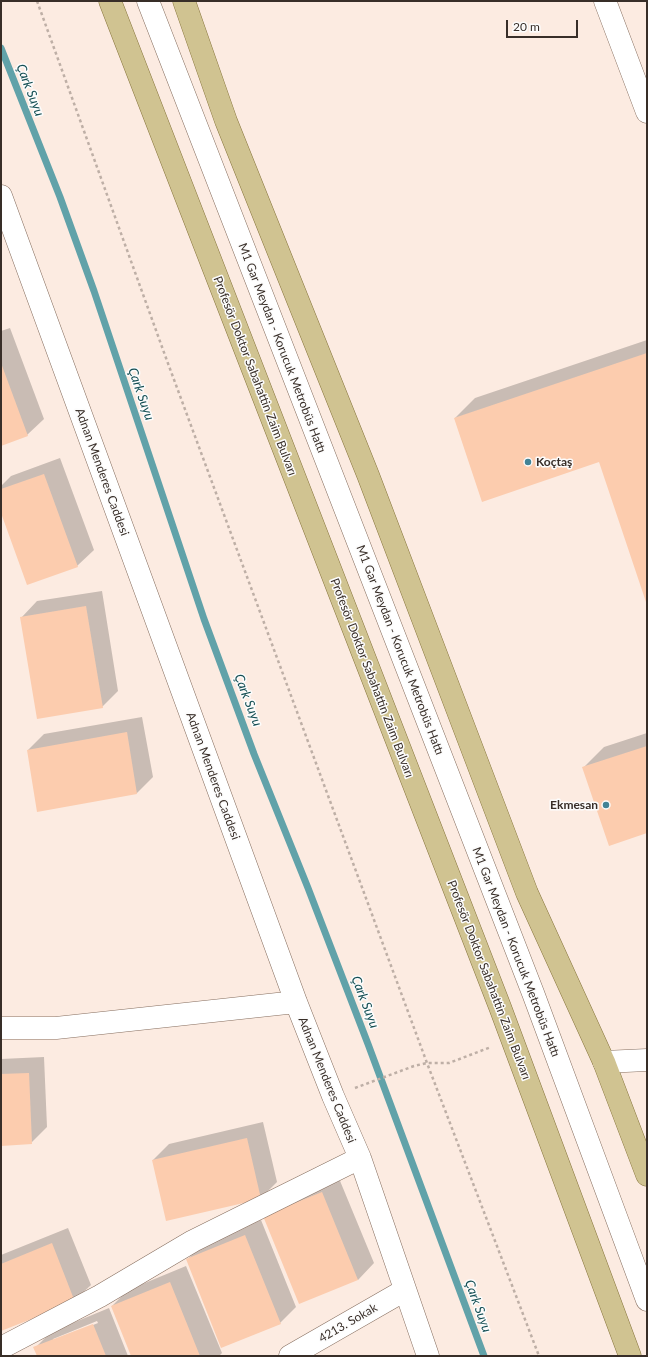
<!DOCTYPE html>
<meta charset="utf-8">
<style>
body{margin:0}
#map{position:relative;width:648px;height:1357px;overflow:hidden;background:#fcebe1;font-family:Lato,sans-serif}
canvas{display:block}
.frame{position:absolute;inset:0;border:2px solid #382e28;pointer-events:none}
.scale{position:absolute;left:506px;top:20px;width:72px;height:18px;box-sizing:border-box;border:2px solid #382e28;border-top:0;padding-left:5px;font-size:12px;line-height:14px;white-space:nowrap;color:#382e28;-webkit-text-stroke:3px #fcfcfc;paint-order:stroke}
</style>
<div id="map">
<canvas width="648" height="1357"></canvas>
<div class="frame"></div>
<div class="scale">20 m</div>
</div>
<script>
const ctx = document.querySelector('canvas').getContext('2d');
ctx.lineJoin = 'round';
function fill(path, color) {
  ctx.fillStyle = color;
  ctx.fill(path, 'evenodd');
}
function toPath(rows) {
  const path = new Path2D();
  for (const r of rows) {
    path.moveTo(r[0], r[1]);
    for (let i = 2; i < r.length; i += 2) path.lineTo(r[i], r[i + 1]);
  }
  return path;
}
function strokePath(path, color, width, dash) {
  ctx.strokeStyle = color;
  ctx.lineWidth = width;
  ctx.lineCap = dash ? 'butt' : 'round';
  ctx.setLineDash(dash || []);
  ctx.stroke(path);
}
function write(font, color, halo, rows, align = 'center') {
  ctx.font = font + ' Lato,sans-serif';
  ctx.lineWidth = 3;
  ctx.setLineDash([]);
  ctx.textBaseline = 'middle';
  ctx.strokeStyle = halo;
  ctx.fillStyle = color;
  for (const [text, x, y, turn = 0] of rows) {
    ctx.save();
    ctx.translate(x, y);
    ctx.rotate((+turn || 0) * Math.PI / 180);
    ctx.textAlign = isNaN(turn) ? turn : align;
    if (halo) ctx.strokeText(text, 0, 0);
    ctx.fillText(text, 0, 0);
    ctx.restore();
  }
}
fill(toPath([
 [10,328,44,419,27,435,1,445,1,331],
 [647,340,647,602,600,461,455,418,475,398],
 [60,458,94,550,77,566,1,510,1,486,11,476],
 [102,591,118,691,102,707,21,618,37,601],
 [142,717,153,777,137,793,38,811,28,750,44,734],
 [647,733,647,832,584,767,604,747],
 [44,1057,47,1127,31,1143,1,1145,1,1059],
 [263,1122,277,1182,261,1198,153,1160,169,1144],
 [338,1176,374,1263,358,1280,264,1216],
 [261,1220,296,1307,280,1323,187,1260,203,1243],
 [68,1228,91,1285,74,1301,1,1330,1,1255],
 [186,1266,222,1353,219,1356,132,1356,112,1306,128,1290],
 [109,1308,128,1356,38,1356,35,1348,51,1332],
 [97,1321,98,1323,53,1341,53,1339]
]), '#0003');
strokePath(toPath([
 [1,48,60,197,94,291,204,619,254,754,308,888,368,1044,484,1356]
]), '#61a2a9', 7);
fill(toPath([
 [647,353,647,605,599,462,482,502,454,418],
 [1,363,28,436,1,446],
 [44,474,78,567,27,585,1,513,1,489],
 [86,606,103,708,37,719,20,617],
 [127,732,137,794,37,812,27,750],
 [647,746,647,833,609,846,582,767],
 [29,1073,32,1144,1,1146,1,1074],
 [247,1138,261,1199,166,1221,152,1160],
 [322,1192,358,1280,299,1304,263,1216],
 [245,1235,281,1324,221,1348,186,1259],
 [52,1243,75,1302,1,1331,1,1264],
 [170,1282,200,1356,131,1356,111,1306],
 [93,1324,106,1356,37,1356,33,1347]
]), '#fcccae');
const minor = toPath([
 [148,1,533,993,647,1300],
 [605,1,647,112],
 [1,196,296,1002,333,1096,360,1158,428,1356],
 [1,1028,56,1028,296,1002],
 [604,1062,647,1060],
 [1,1348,100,1296,193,1241,360,1158],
 [290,1356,405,1290]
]);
const major = toPath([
 [110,1,500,1007,630,1356],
 [184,1,226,121,368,475,527,893,604,1062,647,1175]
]);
strokePath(minor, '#866e5f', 23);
strokePath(major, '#87753d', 23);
strokePath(toPath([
 [37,1,166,358,427,1063,539,1356],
 [355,1088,414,1066,427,1063,449,1063,491,1047]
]), '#beafa6', 2.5, [3, 3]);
strokePath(minor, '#fff', 22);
strokePath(major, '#d0c391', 22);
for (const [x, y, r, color] of [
 [528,462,4,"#428396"],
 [606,805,4,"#428396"]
]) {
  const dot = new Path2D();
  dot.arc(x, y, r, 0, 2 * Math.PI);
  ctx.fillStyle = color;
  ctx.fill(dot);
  strokePath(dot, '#fcfcfc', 1.5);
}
write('12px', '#382e28', '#fcfcfc', [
 ["M1 Gar Meydan - Korucuk Metrobüs Hattı",282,348,69],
 ["Profesör Doktor Sabahattin Zaim Bulvarı",255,376,69],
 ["Adnan Menderes Caddesi",102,472,70],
 ["M1 Gar Meydan - Korucuk Metrobüs Hattı",400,650,69],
 ["Profesör Doktor Sabahattin Zaim Bulvarı",372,678,69],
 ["Adnan Menderes Caddesi",213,776,70],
 ["M1 Gar Meydan - Korucuk Metrobüs Hattı",516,952,69],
 ["Profesör Doktor Sabahattin Zaim Bulvarı",489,980,69],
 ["Adnan Menderes Caddesi",327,1080,68],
 ["4213. Sokak",348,1323,-30]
]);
write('bold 12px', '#382e28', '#fcfcfc', [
 ["Koçtaş",536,462],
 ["Ekmesan",598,805,"right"]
], 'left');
write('italic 13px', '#154f54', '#fcfcfc', [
 ["Çark Suyu",30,90,69],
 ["Çark Suyu",141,394,71],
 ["Çark Suyu",248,700,69],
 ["Çark Suyu",365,1002,69],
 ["Çark Suyu",478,1306,70]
]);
</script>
